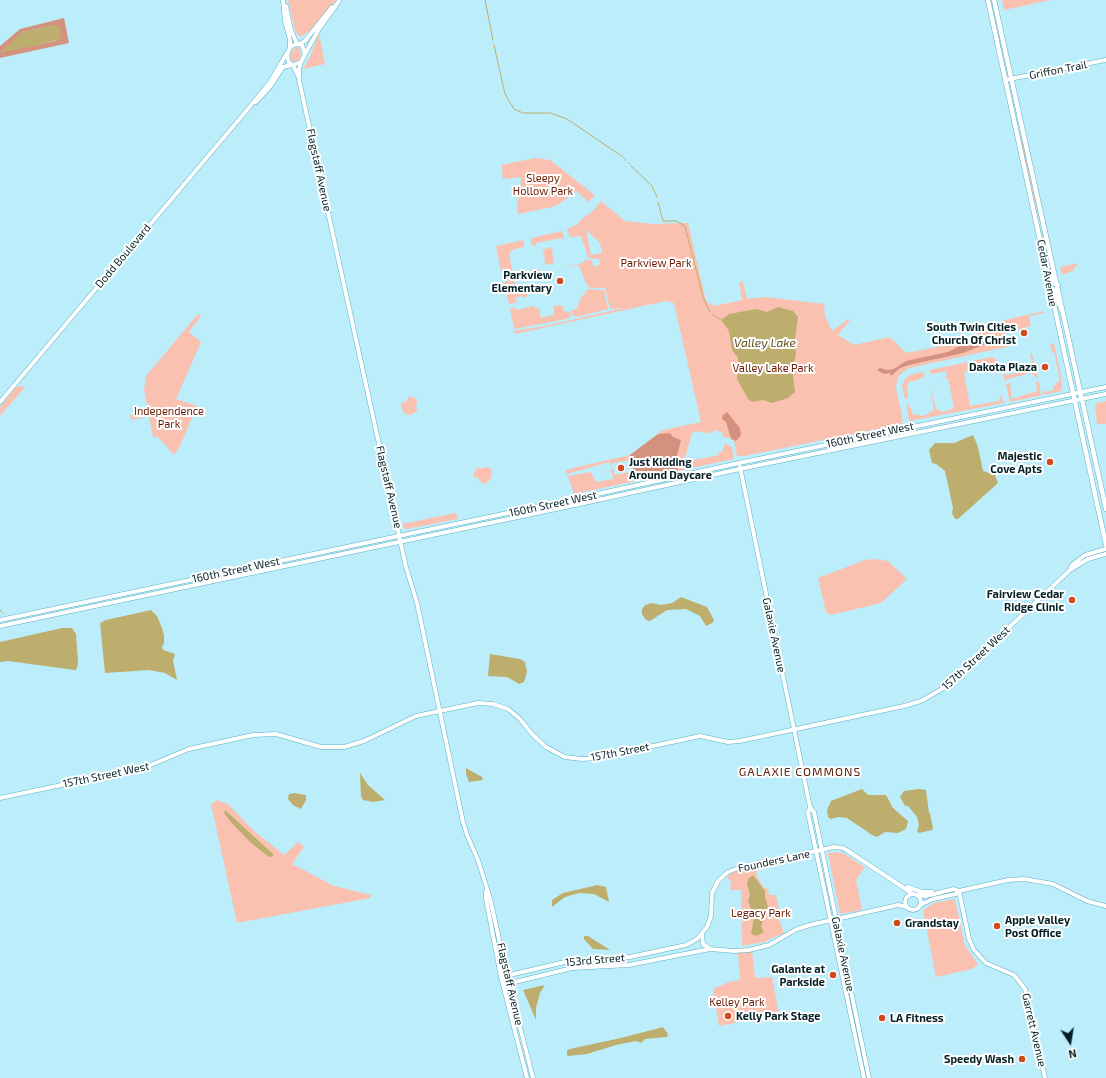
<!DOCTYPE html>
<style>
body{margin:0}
#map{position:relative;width:1106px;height:1078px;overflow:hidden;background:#bcedfb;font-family:"Exo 2",sans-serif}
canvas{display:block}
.north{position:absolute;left:1050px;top:1022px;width:40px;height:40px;-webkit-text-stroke:3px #fff;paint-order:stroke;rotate:168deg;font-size:11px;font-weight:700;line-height:16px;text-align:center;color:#042026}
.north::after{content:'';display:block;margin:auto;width:14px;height:18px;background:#042026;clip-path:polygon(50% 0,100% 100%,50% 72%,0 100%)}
</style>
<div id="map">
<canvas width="1106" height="1078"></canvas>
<div class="north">N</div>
</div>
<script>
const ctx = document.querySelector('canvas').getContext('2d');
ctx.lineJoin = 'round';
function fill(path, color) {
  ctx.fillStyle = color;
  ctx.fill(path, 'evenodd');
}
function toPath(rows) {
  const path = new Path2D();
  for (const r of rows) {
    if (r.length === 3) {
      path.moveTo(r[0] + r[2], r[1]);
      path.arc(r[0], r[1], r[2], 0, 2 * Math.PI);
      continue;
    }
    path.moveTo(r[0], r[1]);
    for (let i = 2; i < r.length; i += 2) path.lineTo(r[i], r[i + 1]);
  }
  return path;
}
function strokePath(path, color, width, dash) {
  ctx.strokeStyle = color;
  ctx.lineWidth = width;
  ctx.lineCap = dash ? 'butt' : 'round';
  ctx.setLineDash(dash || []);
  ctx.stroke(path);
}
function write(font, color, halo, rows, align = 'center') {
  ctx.font = font + ' "Exo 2",sans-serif';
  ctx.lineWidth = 4;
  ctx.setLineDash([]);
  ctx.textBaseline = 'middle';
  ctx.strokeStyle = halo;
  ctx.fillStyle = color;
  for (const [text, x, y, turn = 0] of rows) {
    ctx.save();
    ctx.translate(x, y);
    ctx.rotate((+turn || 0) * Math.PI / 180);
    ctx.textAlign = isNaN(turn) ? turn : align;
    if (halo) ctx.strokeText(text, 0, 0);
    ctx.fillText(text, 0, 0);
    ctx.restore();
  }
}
fill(toPath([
 [288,0,336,0,309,31,301,37,298,35,295,30],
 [1002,0,1050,0,1004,10],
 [319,34,325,64,303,69,310,57],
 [299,47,301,56,297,61,293,62,290,58,291,53,295,48],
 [1019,131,1024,145,1042,230,1037,211],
 [536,158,550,160,595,195,589,202,576,191,561,203,552,207,518,214,517,205,520,191,521,177,503,179,501,165],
 [601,201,625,221,654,224,688,223,706,301,714,306,742,300,739,282,743,282,747,299,766,297,824,304,825,316,832,331,848,319,850,320,838,335,854,345,890,337,906,353,962,342,1005,320,1044,311,1044,313,1029,316,1031,326,1005,333,1008,343,1011,346,909,368,902,373,898,377,896,388,903,421,901,422,901,424,745,456,737,456,730,421,727,422,731,439,722,436,723,433,714,430,712,433,708,432,707,434,698,431,692,433,686,455,682,461,683,462,699,459,699,457,700,459,719,455,718,452,722,452,725,443,732,447,734,459,678,471,678,469,636,478,636,481,574,494,568,476,591,472,596,482,613,479,611,469,613,468,615,475,630,472,631,476,634,476,631,460,613,463,612,466,609,462,567,474,565,470,630,455,663,430,701,422,674,303,666,301,515,334,514,331,545,326,624,308,610,309,605,288,590,288,585,281,579,265,564,267,583,263,586,259,592,261,594,269,595,266,600,265,599,259,593,259,588,257,581,236,570,237,567,229,578,224,580,231,578,222,593,211],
 [586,230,600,243,602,253,591,255],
 [562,231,564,238,563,240,561,238,536,243,536,246,531,245,531,238],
 [524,240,524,247,512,250,509,254,512,270,518,273,539,269,539,271,532,273,532,275,503,281,496,246],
 [550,247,552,249,554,263,545,265,544,252,541,251],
 [1079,263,1074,268,1073,271,1062,275,1060,267],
 [514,279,516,289,527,288,528,296,523,298,522,295,520,296,515,299,517,301,515,303,509,304,504,282],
 [588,289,604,290,608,309,576,317,572,314,572,310,577,309,580,299],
 [562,305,564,311,570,312,571,316,567,319,514,329,510,309,515,307,516,310,534,306,535,309,539,308,541,318,554,315,554,306],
 [198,314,201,316,189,332,201,342,176,399,197,406,179,448,174,455,158,437,153,437,149,416,131,420,130,415,148,411,144,390,146,376],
 [1052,343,1054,344,1060,369,1062,387,1061,391,1010,402,1006,384,1012,383,1010,385,1012,399,1037,391,1036,382,1039,382,1041,395,1043,394,1044,390,1046,392,1054,390,1053,387,1060,380,1054,351,1052,352,1050,345],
 [1032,353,1038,379,1031,373,1004,380,1004,373,1006,375,1017,373,1015,365,1018,373,1027,371,1026,365,1032,362,1030,354],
 [992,357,995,358,997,377,993,365,964,372,970,406,999,401,1001,395,1004,403,909,421,907,405,909,404,913,415,919,414,920,416,929,414,929,412,934,411,930,385,936,409,943,412,954,408,948,378,943,378,947,376,946,371,932,374,930,373,930,370],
 [922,372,925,374,923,378,907,383,908,398,905,399,902,385,905,379,910,375],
 [20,386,25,387,0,416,0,407,16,387],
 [408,397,413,397,417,400,416,408,418,410,411,415,405,414,401,407,401,404,408,400],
 [1106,401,1106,424,1097,424,1095,406,1097,403],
 [486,466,491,469,492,476,488,482,483,484,477,477,474,477,474,473,477,468,485,468],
 [456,513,458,519,407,529,404,528,402,524],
 [874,559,888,561,907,579,881,603,831,615,826,612,818,578,865,560],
 [217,800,229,805,254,831,284,855,298,842,304,847,292,864,334,886,371,895,370,898,237,923,211,804],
 [836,852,843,853,865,867,856,880,862,910,840,914,828,853],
 [761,866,761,869,756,872,757,876,763,887,768,889,769,895,776,895,780,914,782,914,782,917,779,919,784,933,764,942,742,946,741,890,730,890,731,880,729,880,727,876,737,870],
 [955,899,965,946,978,964,972,969,936,977,923,910,934,903],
 [752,951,755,978,772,977,779,1014,719,1026,713,989,729,982,740,980,738,953]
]), '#fac1b1');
fill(toPath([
 [64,18,69,43,0,58,0,46,20,29],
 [55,25,56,41,1,52,23,32],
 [980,335,986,339,986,344,963,353,909,365,900,368,891,376,890,373,884,374,877,370,880,368,887,370,894,369,906,361,948,352,960,346,970,346,972,343,976,344,979,342],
 [727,412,740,428,741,435,736,441,731,439,726,422,722,419,723,415],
 [670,433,673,437,681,440,676,460,678,471,636,481,630,455,658,434]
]), '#d4917d');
fill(toPath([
 [55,25,59,27,61,35,59,40,0,53,22,32],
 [778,307,793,311,798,317,795,340,796,355,792,367,795,392,788,398,772,403,763,400,752,402,748,399,737,379,738,358,732,350,729,331,721,320,729,314,756,309,767,312],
 [973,435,978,447,983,471,995,475,998,483,958,519,955,519,952,513,953,508,945,471,936,464,932,463,929,450,935,443,954,443],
 [681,597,707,607,714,620,712,623,706,626,700,616,686,609,667,610,650,621,646,620,642,614,642,609,645,605,652,603,661,605,672,603],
 [151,610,157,616,162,628,164,636,164,643,162,647,163,650,175,654,173,661,177,680,165,673,149,670,105,673,100,623,106,620],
 [62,628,72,628,76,634,78,663,77,668,75,670,8,661,0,662,0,642],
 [490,654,520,659,525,662,527,672,524,682,519,684,507,677,488,676],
 [466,768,482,777,483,780,469,782,466,774],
 [360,773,368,785,385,800,373,802,363,800,361,796],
 [862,789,868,795,886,795,893,808,908,821,906,829,898,833,885,832,877,837,872,835,847,818,839,817,831,819,828,817,827,810,831,801],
 [919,789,926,790,929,813,931,814,930,815,933,827,932,830,919,833,917,831,919,825,917,817,908,806,905,806,900,797,904,791],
 [294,793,306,795,306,800,301,809,293,805,288,799,289,794],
 [225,810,273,854,273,856,269,857,250,842,230,821,224,813],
 [753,875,765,891,765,897,768,907,761,926,764,932,757,936,751,934,754,918,748,901,750,895,747,884,748,879],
 [597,885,606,887,609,902,594,894,579,893,565,897,552,907,552,900,563,893],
 [584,936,588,936,610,950,593,949,584,939],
 [545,985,540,993,536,1008,536,1020,523,990],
 [663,1027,668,1034,667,1037,645,1039,641,1043,636,1041,616,1045,587,1054,568,1056,567,1055,567,1050,574,1048,621,1038]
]), '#bdae6d');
strokePath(toPath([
 [485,0,493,40],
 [494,45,505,94,514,109,523,113,550,113,567,119,623,157],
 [625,159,625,160],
 [629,163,630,164],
 [631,166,652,186,657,197],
 [658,202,663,221,676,221,685,226,703,297,710,312],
 [713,315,721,320],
 [0,610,3,613]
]), '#bdae6d', 1);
const secondary = toPath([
 [283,0,285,21,290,40,290,48],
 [286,6,291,30,297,44],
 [296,44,302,45,305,54,301,62,293,65,289,63,287,55,290,47,296,44],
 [299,44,305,41,332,7],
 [305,54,319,29,339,1],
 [301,62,299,69,299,80,406,567,417,603,463,822,467,835,478,860,490,898,507,976,533,1078],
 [293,65,299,78],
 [1005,80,1106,60],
 [256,102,270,87,283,67,292,65],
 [0,402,247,110,270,82,287,53],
 [740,467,810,807,808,813,864,1078],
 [1070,570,1072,565,1085,555,1106,549],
 [0,620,574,499,739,463,1106,387],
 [0,626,575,505,740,469,1106,394],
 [0,798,146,767,189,749,253,735,276,734,321,747,344,747,364,741,416,716,478,703,493,704,508,709,520,719,532,734,546,747,565,757,582,759,597,758,700,736,728,742,740,741,904,706,921,701,947,686,1070,570,1088,559,1106,554],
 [810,807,814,812,869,1078],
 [908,887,922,892,932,892],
 [486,891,486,899,501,977,527,1078],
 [959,891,969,939,974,950,986,963,1014,975,1025,989,1045,1078],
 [913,902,8],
 [919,895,926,896,954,889,959,891],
 [920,905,933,899,956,894,959,891,1008,880,1024,879,1053,884,1087,901,1106,906],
 [702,934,703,944,709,948],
 [501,977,565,962,630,957,686,945,697,939,707,927,711,916,712,893,718,881,728,872,741,867,834,847,843,848,848,851,913,894],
 [503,985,572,968,629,965,710,949,734,951,749,950,769,945,797,929,810,925,898,905,907,907]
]);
const primary = toPath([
 [988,0,1106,545],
 [994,0,1106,509],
 [1048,271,1054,283,1058,285],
 [1049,287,1053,289,1062,311]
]);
strokePath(secondary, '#59b0c6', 5);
strokePath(primary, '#59b0c6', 5.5);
strokePath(secondary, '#fff', 4);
strokePath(primary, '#fff', 4.5);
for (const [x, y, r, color] of [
 [560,281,4,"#d1491e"],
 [1024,333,4,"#d1491e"],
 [1045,367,4,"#d1491e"],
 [1050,462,4,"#d1491e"],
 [621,468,4,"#d1491e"],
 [1072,600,4,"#d1491e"],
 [897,923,4,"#d1491e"],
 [997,926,4,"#d1491e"],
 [833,975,4,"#d1491e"],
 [728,1016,4,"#d1491e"],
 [882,1018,4,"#d1491e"],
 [1022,1059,4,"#d1491e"]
]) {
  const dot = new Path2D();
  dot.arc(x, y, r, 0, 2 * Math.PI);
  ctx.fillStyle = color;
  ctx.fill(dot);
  strokePath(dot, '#fff', 1.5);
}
write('11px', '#042026', '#fff', [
 ["Griffon Trail",1058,70,-11],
 ["Flagstaff Avenue",319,170,78],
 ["Dodd Boulevard",123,256,-50],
 ["Cedar Avenue",1047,273,79],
 ["160th Street West",870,435,-12],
 ["Flagstaff Avenue",389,487,77],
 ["160th Street West",553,504,-12],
 ["160th Street West",236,570,-12],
 ["Galaxie Avenue",774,635,78],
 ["157th Street West",976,658,-43],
 ["157th Street",620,752,-11],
 ["157th Street West",106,775,-12],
 ["Founders Lane",774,861,-12],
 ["Galaxie Avenue",843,954,78],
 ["153rd Street",595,960,-5],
 ["Flagstaff Avenue",510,984,77],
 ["Garrett Avenue",1034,1030,77]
]);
write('11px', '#691a00', '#fff', [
 ["Sleepy",543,178],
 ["Hollow Park",543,191],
 ["Parkview Park",656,263],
 ["Valley Lake Park",773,368],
 ["Independence",169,411],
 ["Park",169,424],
 ["Legacy Park",761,913],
 ["Kelley Park",737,1002]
]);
write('bold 11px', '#042026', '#fff', [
 ["Parkview",552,275],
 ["Elementary",552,288],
 ["South Twin Cities",1016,327],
 ["Church Of Christ",1016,340],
 ["Dakota Plaza",1037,367],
 ["Majestic",1042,456],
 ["Cove Apts",1042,469],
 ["Just Kidding",629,462,"left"],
 ["Around Daycare",629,475,"left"],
 ["Fairview Cedar",1064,594],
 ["Ridge Clinic",1064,607],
 ["Apple Valley",1005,920,"left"],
 ["Post Office",1005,933,"left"],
 ["Grandstay",905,923,"left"],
 ["Galante at",825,969],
 ["Parkside",825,982],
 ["Kelly Park Stage",736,1016,"left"],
 ["LA Fitness",890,1018,"left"],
 ["Speedy Wash",1014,1059]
], 'right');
write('italic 12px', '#5c501f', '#fff', [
 ["Valley Lake",765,343]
]);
ctx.letterSpacing = '1px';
write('12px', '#611f0c', '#fff', [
 ["GALAXIE COMMONS",800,772]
]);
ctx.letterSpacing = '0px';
</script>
